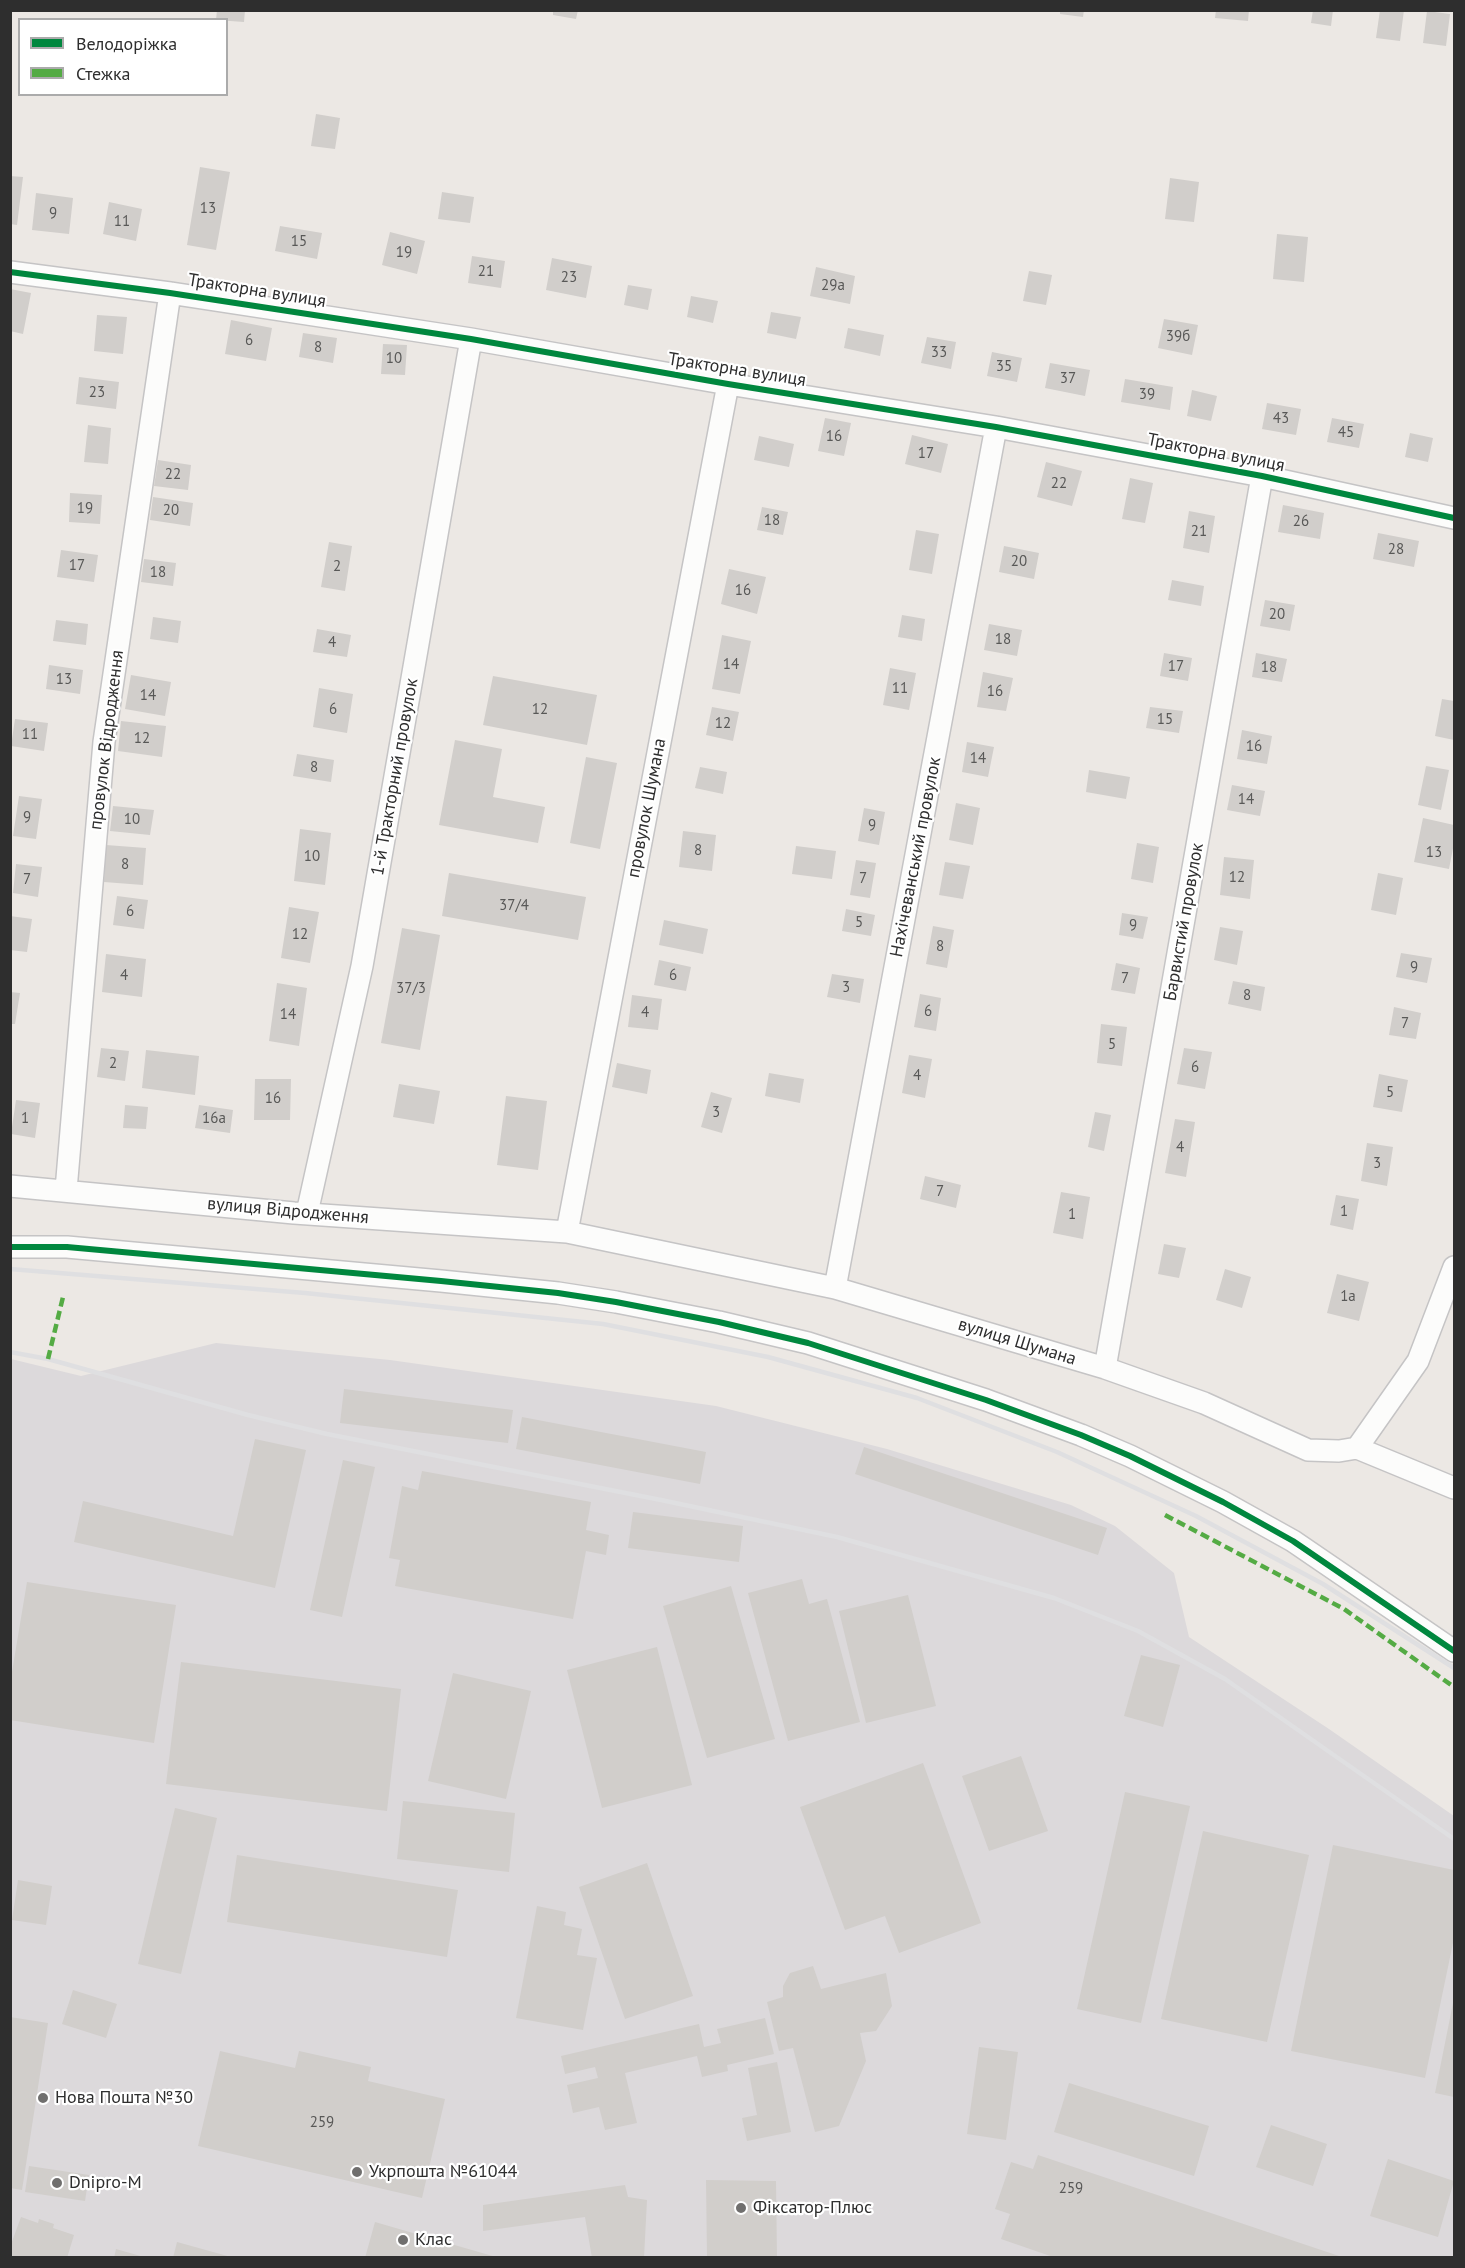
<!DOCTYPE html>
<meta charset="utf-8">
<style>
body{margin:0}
#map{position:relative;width:1465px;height:2268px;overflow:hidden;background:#ece8e4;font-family:"PT Sans",sans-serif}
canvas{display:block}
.frame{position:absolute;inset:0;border:12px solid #2e2e2e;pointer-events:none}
.legend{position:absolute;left:18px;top:18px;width:210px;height:78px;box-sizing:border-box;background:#fff;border:2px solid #ababab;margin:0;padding:8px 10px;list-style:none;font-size:18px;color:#2e2e2e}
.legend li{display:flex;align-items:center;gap:12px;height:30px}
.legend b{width:30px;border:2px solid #ababab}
</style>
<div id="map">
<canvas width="1465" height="2268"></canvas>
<div class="frame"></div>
<ul class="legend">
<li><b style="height:8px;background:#00873e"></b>Велодоріжка</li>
<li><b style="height:8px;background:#54ab44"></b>Стежка</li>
</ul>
</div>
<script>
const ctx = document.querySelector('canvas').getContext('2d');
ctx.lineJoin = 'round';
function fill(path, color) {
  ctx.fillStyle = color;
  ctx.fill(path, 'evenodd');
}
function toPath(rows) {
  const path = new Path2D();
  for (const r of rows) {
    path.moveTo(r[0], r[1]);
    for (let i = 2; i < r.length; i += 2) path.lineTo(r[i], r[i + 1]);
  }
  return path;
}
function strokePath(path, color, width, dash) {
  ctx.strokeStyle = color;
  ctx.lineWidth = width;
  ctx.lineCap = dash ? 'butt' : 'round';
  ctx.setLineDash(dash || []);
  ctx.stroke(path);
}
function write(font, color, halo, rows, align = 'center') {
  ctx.font = font + ' "PT Sans",sans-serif';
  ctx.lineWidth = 4.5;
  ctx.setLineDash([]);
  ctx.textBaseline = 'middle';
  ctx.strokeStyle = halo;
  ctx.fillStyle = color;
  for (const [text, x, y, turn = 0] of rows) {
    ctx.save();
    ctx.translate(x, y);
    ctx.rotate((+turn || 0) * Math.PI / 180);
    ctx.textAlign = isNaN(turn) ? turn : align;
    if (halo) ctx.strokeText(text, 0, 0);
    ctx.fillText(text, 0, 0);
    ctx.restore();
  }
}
fill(toPath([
 [216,1343,390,1360,716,1406,887,1449,1071,1505,1115,1526,1174,1573,1189,1637,1329,1729,1454,1816,1454,2257,11,2258,11,1359,81,1376]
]), '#dcd9db');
fill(toPath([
 [217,10,245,10,244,22,216,20],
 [553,10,578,10,576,19,553,15],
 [1060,10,1084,10,1083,17,1060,14],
 [1216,10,1249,10,1248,21,1215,18],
 [1313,10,1333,10,1331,26,1311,23],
 [1380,10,1404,10,1400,41,1376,38],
 [1427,11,1450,14,1446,46,1423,43],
 [316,114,340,118,335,149,311,146],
 [200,167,230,172,216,250,187,245],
 [10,176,23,177,17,225,10,224],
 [1170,178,1199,182,1194,222,1165,219],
 [442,192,474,197,470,223,438,219],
 [36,193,73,198,69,234,32,230],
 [109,202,142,209,136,241,103,234],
 [280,226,322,233,317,259,275,251],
 [390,232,425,241,417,274,382,265],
 [1277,234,1308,237,1304,282,1273,279],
 [472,256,505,261,501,288,468,283],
 [552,258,592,266,586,298,546,290],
 [816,267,855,276,850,304,810,296],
 [1029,271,1052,275,1046,305,1023,301],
 [628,285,652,289,648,310,624,305],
 [10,289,31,293,23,334,10,331],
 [691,296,718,301,713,323,687,317],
 [771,312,801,317,796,339,767,333],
 [97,315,127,317,123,354,94,351],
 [1164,319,1198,325,1192,355,1158,348],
 [231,320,272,328,266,361,225,354],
 [848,328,884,335,880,356,844,348],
 [303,333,337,338,333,363,299,357],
 [927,337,956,342,951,369,921,363],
 [383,344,407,345,405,375,381,374],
 [992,352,1022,358,1017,382,987,376],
 [1050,363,1090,370,1085,396,1045,388],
 [79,377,119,382,116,409,76,404],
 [1125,379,1173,387,1170,410,1121,402],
 [1192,390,1217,396,1211,421,1187,416],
 [1267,403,1301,409,1296,435,1262,429],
 [825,418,851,423,844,456,818,451],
 [1332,418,1364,424,1359,448,1327,442],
 [88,425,111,428,108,464,84,462],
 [1410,433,1433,438,1428,462,1405,457],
 [912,435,948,444,941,473,905,464],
 [759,436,794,444,789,467,754,460],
 [158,460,191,465,188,490,154,486],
 [1046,462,1082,471,1072,506,1037,497],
 [1130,478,1153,483,1145,523,1122,519],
 [70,493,102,495,100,524,69,522],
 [153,497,193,503,190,526,150,520],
 [1283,505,1324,513,1320,539,1278,532],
 [762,507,788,512,783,535,757,530],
 [1189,511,1215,516,1209,553,1183,548],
 [916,530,939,534,932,574,909,570],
 [1378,533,1419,541,1414,567,1373,559],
 [329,542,352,546,345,591,321,587],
 [1004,546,1039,553,1034,579,999,572],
 [61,550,98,555,94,582,57,577],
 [144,559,176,563,173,586,141,582],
 [729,569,766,577,757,614,721,604],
 [1172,580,1204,586,1201,606,1168,600],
 [1265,600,1295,605,1290,631,1260,626],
 [902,615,925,619,922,641,898,637],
 [153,617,181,621,178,643,150,639],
 [56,620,88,624,86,645,53,641],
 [989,624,1022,630,1017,656,984,650],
 [317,629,351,635,347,657,313,652],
 [722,635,751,641,740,694,712,689],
 [1164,653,1192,658,1188,681,1160,676],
 [1256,653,1287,659,1282,682,1252,677],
 [49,665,83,670,80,694,46,689],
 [890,668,916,673,909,710,883,705],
 [983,672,1013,678,1006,711,977,707],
 [131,675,171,682,165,716,125,709],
 [493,676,597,695,587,745,483,725],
 [319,688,353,694,347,733,313,727],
 [1442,699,1454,701,1454,740,1435,736],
 [712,707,739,712,733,741,706,735],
 [1150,707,1183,711,1179,733,1146,728],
 [15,719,48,723,44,751,11,746],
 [121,721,166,726,162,757,118,751],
 [1242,730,1272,736,1267,764,1237,759],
 [455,740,502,749,493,797,545,807,538,843,439,825],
 [967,742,994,747,988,777,962,772],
 [297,754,334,760,331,782,293,776],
 [586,757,617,763,600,849,570,843],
 [1426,766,1449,770,1441,810,1418,805],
 [700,767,727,772,723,794,695,788],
 [1089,770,1130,777,1126,799,1086,792],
 [1232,785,1265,791,1260,816,1227,810],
 [19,796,42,799,36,839,13,836],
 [956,803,980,808,973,845,949,840],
 [113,806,154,810,150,835,110,831],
 [864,808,885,812,879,845,858,841],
 [1423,818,1454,825,1454,843,1449,869,1414,862],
 [300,829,331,833,325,885,294,881],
 [683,831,716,835,712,871,679,867],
 [1137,843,1159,847,1153,883,1131,879],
 [106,845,146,848,143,885,104,882],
 [796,846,836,851,832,879,792,874],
 [1224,857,1254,860,1250,899,1220,895],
 [856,860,876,863,870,898,850,895],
 [945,862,970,866,963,899,939,895],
 [16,864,42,867,38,897,13,893],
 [449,873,586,897,578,940,442,916],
 [1378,873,1403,878,1396,915,1371,910],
 [117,896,148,900,144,929,113,925],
 [289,907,319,912,310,963,281,958],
 [846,909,875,915,871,936,842,931],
 [1122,913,1148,917,1143,939,1119,935],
 [10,916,32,919,27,952,10,950],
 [664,920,708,929,703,954,659,945],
 [933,926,954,930,947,968,926,964],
 [1220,927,1243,931,1237,965,1214,960],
 [402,928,440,935,420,1050,381,1043],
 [1401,953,1432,958,1427,983,1396,977],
 [106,954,146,959,142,997,102,992],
 [659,960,691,967,686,991,654,985],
 [1116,963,1140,968,1135,994,1111,990],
 [832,974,864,979,860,1003,827,997],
 [1233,981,1265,987,1261,1011,1228,1004],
 [277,983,307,988,299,1046,269,1041],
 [10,992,20,993,15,1024,10,1024],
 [920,994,941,998,936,1031,914,1027],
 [632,995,662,999,658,1030,628,1027],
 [1394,1007,1421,1013,1416,1039,1389,1035],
 [1101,1024,1127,1027,1122,1066,1097,1063],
 [101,1048,129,1051,125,1081,97,1077],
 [1184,1048,1212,1052,1205,1089,1177,1084],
 [146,1050,199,1056,195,1095,142,1088],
 [909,1055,932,1059,925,1098,902,1093],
 [617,1063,651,1070,647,1094,612,1087],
 [769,1073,804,1079,800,1103,765,1096],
 [1379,1074,1408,1080,1402,1112,1373,1107],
 [255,1079,291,1079,290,1120,254,1120],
 [399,1084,440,1091,434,1124,393,1117],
 [711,1092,732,1098,722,1133,701,1127],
 [506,1096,547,1101,538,1170,497,1165],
 [16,1100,40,1103,35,1138,11,1134],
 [125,1105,148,1107,146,1129,123,1128],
 [199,1105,233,1110,230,1133,195,1128],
 [1095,1112,1111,1115,1104,1151,1088,1147],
 [1175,1119,1195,1122,1186,1177,1165,1173],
 [1367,1143,1393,1147,1387,1186,1361,1181],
 [925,1176,961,1185,956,1208,920,1199],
 [1061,1192,1090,1197,1083,1239,1053,1233],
 [1336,1195,1359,1199,1353,1230,1330,1225],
 [1164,1244,1186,1248,1179,1278,1158,1274],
 [1225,1269,1251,1277,1242,1308,1216,1300],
 [1337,1274,1369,1282,1359,1321,1327,1313],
 [344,1389,513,1410,508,1443,340,1423],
 [522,1417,706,1452,700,1484,516,1449],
 [255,1439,306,1450,275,1588,74,1542,83,1501,233,1536],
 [864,1447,1107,1528,1098,1555,855,1474],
 [343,1460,375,1467,342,1617,310,1610],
 [422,1471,591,1502,586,1530,609,1535,606,1555,586,1551,573,1619,395,1586,400,1560,389,1558,402,1486,418,1490],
 [633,1512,743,1526,739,1562,628,1548],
 [802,1579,809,1604,827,1599,860,1722,788,1741,748,1593],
 [27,1582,176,1605,154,1743,10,1720,10,1684],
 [731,1586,775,1739,707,1758,663,1606],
 [908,1595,936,1706,866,1723,839,1611],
 [657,1647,692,1785,602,1808,567,1670],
 [1141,1655,1180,1665,1163,1727,1124,1716],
 [181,1662,401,1689,387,1811,166,1784],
 [453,1673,531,1691,506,1799,428,1781],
 [1021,1756,1048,1831,989,1851,962,1776],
 [923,1763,981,1923,899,1953,885,1916,845,1930,800,1807],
 [1125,1792,1190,1806,1141,2023,1077,2009],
 [403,1801,515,1813,509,1872,397,1859],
 [175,1808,217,1818,181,1974,138,1964],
 [1203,1831,1309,1855,1267,2042,1161,2019],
 [1333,1845,1454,1870,1454,1938,1425,2078,1291,2051],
 [237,1855,458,1890,447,1957,227,1922],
 [647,1863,693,1996,625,2019,579,1887],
 [18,1880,52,1886,46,1925,12,1920],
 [537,1906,566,1912,564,1925,582,1929,577,1955,597,1958,583,2030,516,2018],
 [813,1966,821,1989,886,1973,892,2006,876,2031,860,2033,866,2061,839,2126,815,2132,793,2048,779,2051,767,2002,783,1997,783,1986,790,1973],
 [73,1990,117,2004,106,2038,62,2024],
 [1453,2003,1454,2003,1454,2097,1435,2093],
 [10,2017,48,2023,22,2190,10,2188],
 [765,2018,774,2054,727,2065,728,2071,702,2077,697,2056,625,2073,637,2123,605,2130,599,2107,573,2113,567,2085,598,2078,595,2067,565,2074,561,2056,699,2024,704,2047,721,2043,717,2029],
 [979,2047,1018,2052,1006,2140,967,2134],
 [220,2051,295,2068,299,2051,371,2067,368,2081,445,2099,422,2198,198,2146],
 [777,2062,791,2132,747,2141,742,2118,757,2115,748,2068],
 [1069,2083,1209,2126,1194,2176,1054,2132],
 [1271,2125,1327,2144,1313,2186,1256,2167],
 [1038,2155,1342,2257,1342,2258,1056,2258,1001,2239,1010,2214,995,2209,1011,2162,1033,2169],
 [1388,2159,1454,2181,1438,2237,1370,2216],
 [29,2166,89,2175,85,2201,25,2192],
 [706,2180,776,2181,777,2258,707,2258],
 [625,2185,628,2197,647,2200,644,2258,592,2258,585,2217,483,2231,483,2205],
 [21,2217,38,2223,39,2219,54,2224,53,2228,74,2235,67,2258,10,2258,10,2247],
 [375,2222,496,2257,496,2258,365,2258],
 [177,2242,231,2257,231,2258,173,2258],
 [116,2249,144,2257,144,2258,114,2258]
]), '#d1cecb');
const minor = toPath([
 [10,272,170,293,471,339,728,384,996,427,1262,476,1454,518],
 [10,1186,294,1213,567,1232,835,1288,1105,1368,1204,1403,1308,1450,1339,1451,1357,1448,1454,1488],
 [66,1190,104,742,170,293],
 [307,1213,362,966,471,339],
 [567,1232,728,384],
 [10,1247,67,1247,441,1281,558,1293,616,1302,719,1322,808,1343,986,1400,1081,1435,1130,1456,1223,1502,1293,1541,1454,1651],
 [835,1288,996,427],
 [1105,1368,1262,476],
 [1357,1448,1418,1361,1454,1267]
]);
strokePath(minor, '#c5c4c5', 24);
strokePath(minor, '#fcfcfb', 21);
strokePath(toPath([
 [10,1269,305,1293,603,1324,768,1357,917,1398,1057,1452,1196,1516,1323,1584,1454,1668],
 [10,1352,48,1359,248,1415,327,1434,661,1500,837,1537,1054,1598,1138,1631,1225,1679,1454,1839]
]), '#dfdfe1', 4.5);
strokePath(toPath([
 [48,1359,63,1297],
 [1165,1515,1344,1609,1454,1687]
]), '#54ab44', 4.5, [9, 4.5]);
strokePath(toPath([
 [10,272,170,293,471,339,728,384,996,427,1262,476,1454,518],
 [10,1247,67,1247,441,1281,558,1293,616,1302,719,1322,808,1343,986,1400,1081,1435,1130,1456,1223,1502,1293,1541,1454,1651]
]), '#00873e', 6);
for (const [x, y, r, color] of [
 [43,2098,6,"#706f6e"],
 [357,2172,6,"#706f6e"],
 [57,2183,6,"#706f6e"],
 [741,2208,6,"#706f6e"],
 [403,2240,6,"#706f6e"]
]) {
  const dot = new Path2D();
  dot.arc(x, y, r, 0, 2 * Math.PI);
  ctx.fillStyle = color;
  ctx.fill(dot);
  strokePath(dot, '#fff', 2);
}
write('15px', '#585857', null, [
 ["13",208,209],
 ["9",53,214],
 ["11",122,222],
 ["15",299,242],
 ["19",404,253],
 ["21",486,272],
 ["23",569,278],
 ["29а",833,286],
 ["39б",1178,337],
 ["6",249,341],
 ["8",318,348],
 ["33",939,353],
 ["10",394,359],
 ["35",1004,367],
 ["37",1068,379],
 ["23",97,393],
 ["39",1147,395],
 ["43",1281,419],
 ["45",1346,433],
 ["16",834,437],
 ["17",926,454],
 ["22",173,475],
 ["22",1059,484],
 ["19",85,509],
 ["20",171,511],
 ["18",772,521],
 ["26",1301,522],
 ["21",1199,532],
 ["28",1396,550],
 ["20",1019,562],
 ["17",77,566],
 ["2",337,567],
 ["18",158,573],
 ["16",743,591],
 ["20",1277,615],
 ["18",1003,640],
 ["4",332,643],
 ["14",731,665],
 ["17",1176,667],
 ["18",1269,668],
 ["13",64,680],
 ["11",900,689],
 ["16",995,692],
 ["14",148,696],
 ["6",333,710],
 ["12",540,710],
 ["15",1165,720],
 ["12",723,724],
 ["11",30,735],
 ["12",142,739],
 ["16",1254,747],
 ["14",978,759],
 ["8",314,768],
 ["14",1246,800],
 ["9",27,818],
 ["10",132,820],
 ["9",872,826],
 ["8",698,851],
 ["13",1434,853],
 ["10",312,857],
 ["8",125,865],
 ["12",1237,878],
 ["7",863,879],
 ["7",27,880],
 ["37/4",514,906],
 ["6",130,912],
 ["5",859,923],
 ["9",1133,926],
 ["12",300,935],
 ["8",940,947],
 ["9",1414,968],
 ["4",124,976],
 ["6",673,976],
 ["7",1125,979],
 ["3",846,988],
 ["37/3",411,989],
 ["8",1247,996],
 ["6",928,1012],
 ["4",645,1013],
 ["14",288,1015],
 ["7",1405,1024],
 ["5",1112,1045],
 ["2",113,1064],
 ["6",1195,1068],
 ["4",917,1076],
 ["5",1390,1093],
 ["16",273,1099],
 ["3",716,1113],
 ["1",25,1119],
 ["16а",214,1119],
 ["4",1180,1148],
 ["3",1377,1164],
 ["7",940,1192],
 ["1",1344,1212],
 ["1",1072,1215],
 ["1а",1348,1297],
 ["259",322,2123],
 ["259",1071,2189]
]);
write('18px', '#2e2e2e', '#fff', [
 ["Тракторна вулиця",257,291,9],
 ["Тракторна вулиця",737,370,9],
 ["Тракторна вулиця",1216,453,11],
 ["провулок Відродження",107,740,-83],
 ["1-й Тракторний провулок",395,777,-80],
 ["провулок Шумана",647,808,-79],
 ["Нахічеванський провулок",916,857,-79],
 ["Барвистий провулок",1184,922,-80],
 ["вулиця Відродження",288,1211,5],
 ["вулиця Шумана",1017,1342,17]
]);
write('18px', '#2e2e2e', '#fff', [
 ["Нова Пошта №30",55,2098],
 ["Укрпошта №61044",369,2172],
 ["Dnipro-M",69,2183],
 ["Фіксатор-Плюс",753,2208],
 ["Клас",415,2240]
], 'left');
</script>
